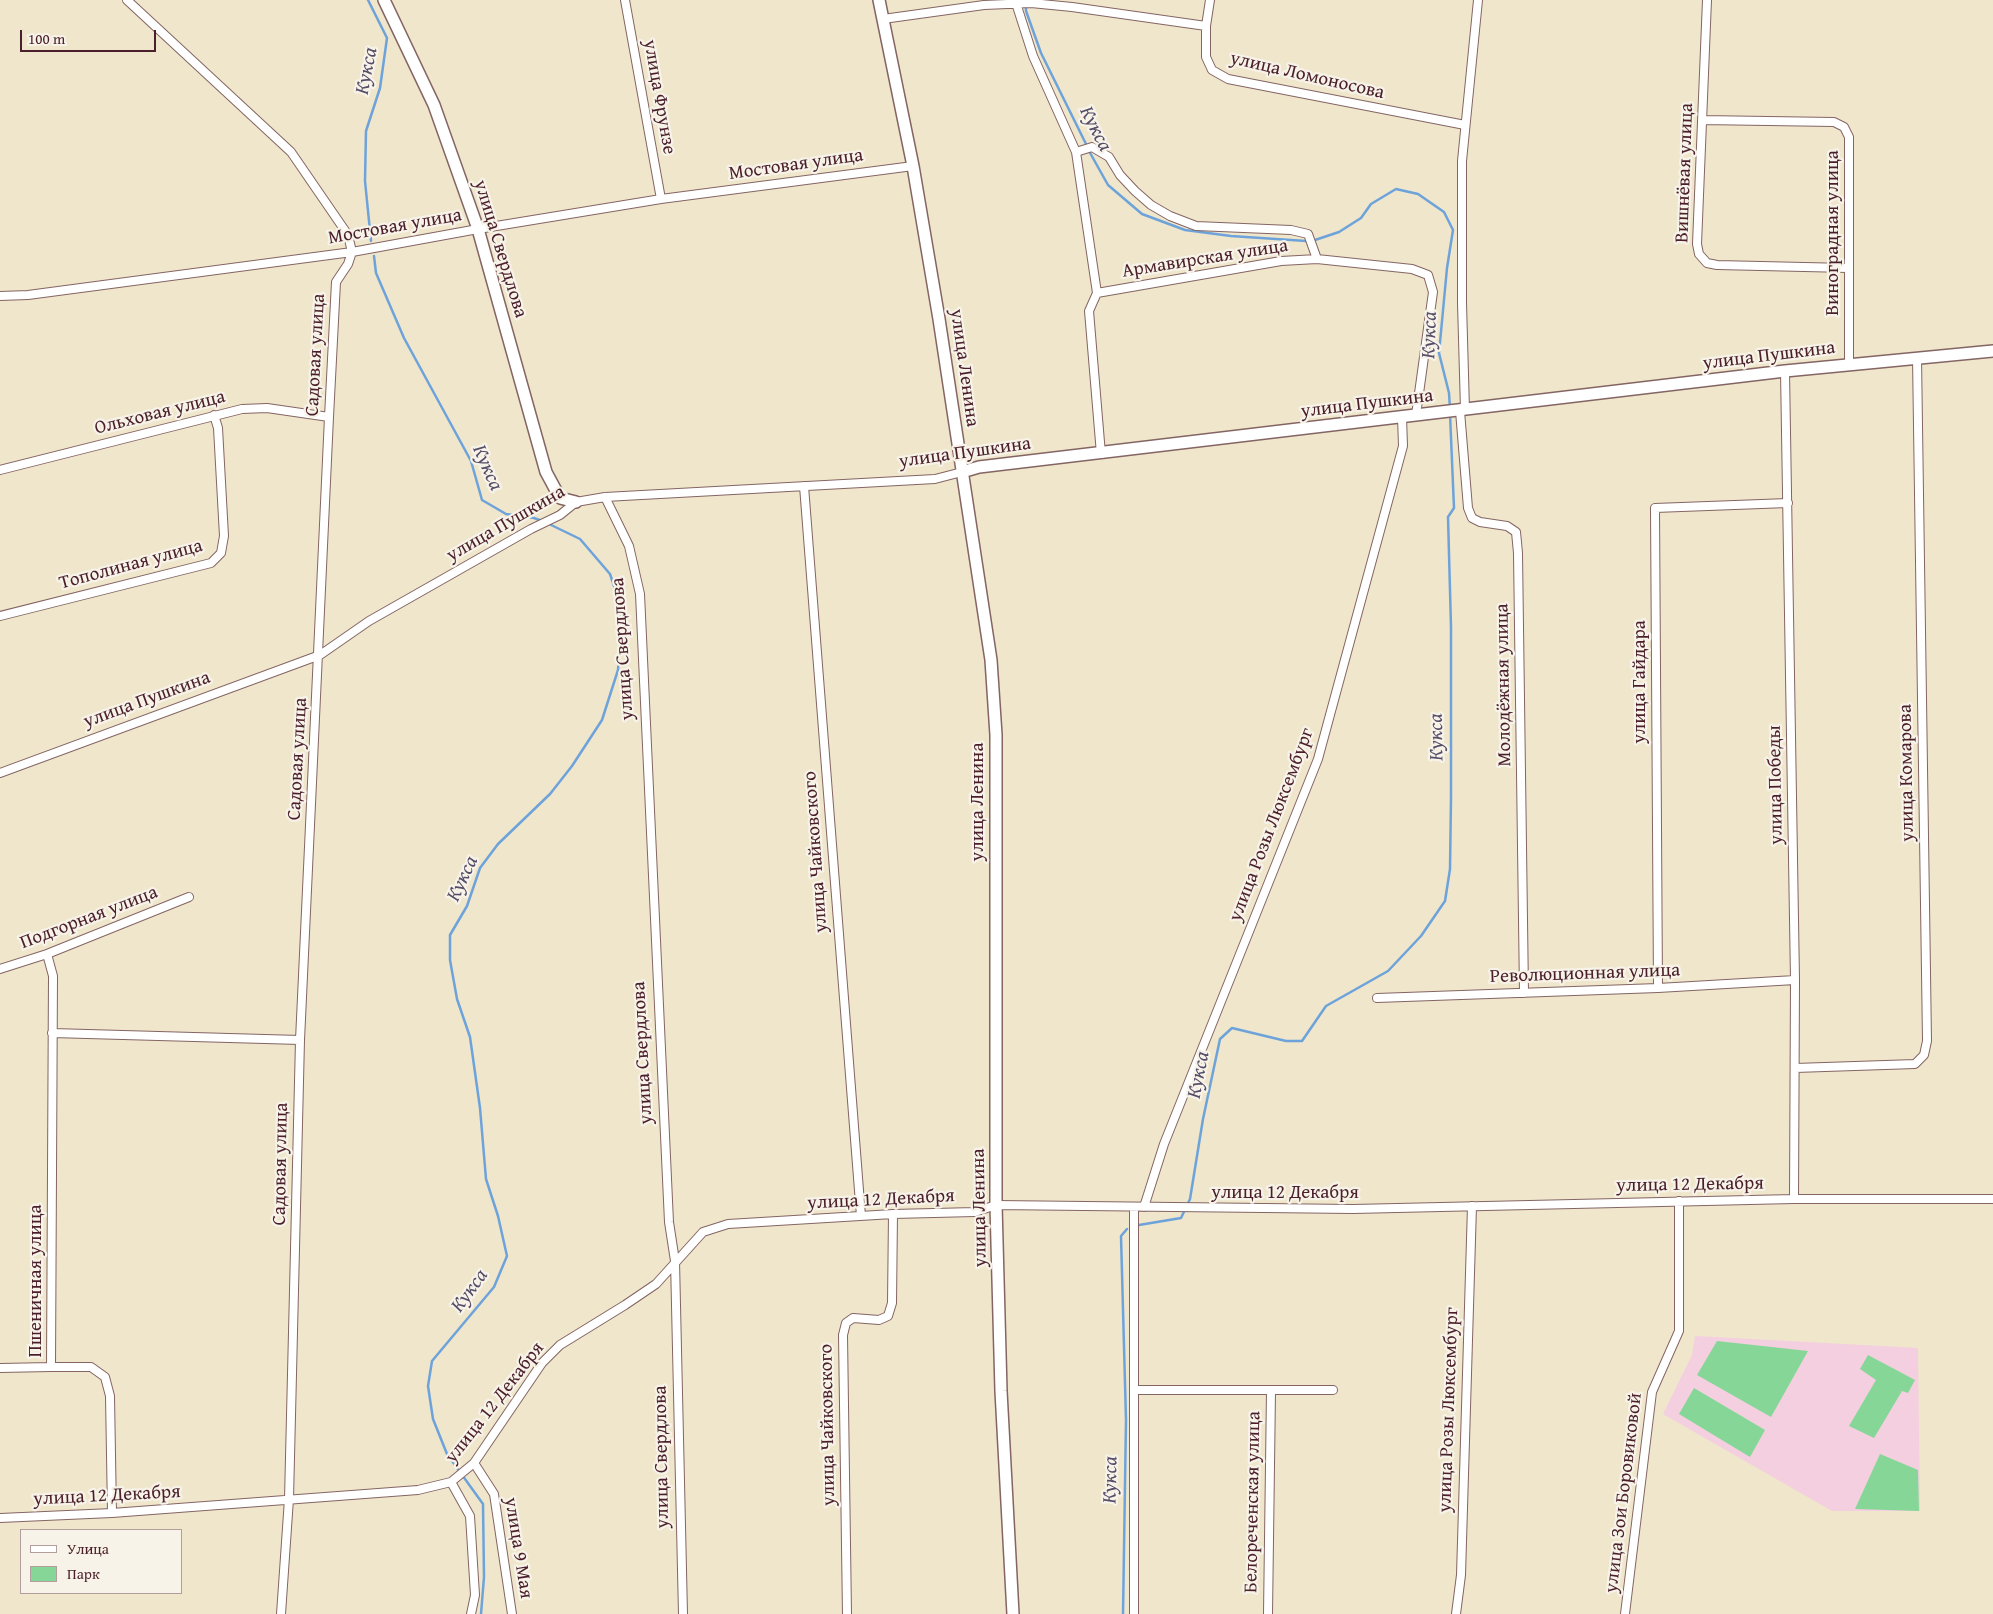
<!DOCTYPE html>
<meta charset="utf-8">
<style>
body{margin:0}
#map{position:relative;width:1993px;height:1614px;overflow:hidden;background:#efe6cc;font-family:"Gentium Book Plus",serif}
canvas{display:block}
.legend{position:absolute;left:20px;top:1529px;width:162px;height:65px;box-sizing:border-box;background:#f7f3e8;border:1px solid #b29e9c;margin:0;padding:6px 9px;list-style:none;font-size:15px;color:#4a1f2b}
.legend li{display:flex;align-items:center;gap:10px;height:25px}
.legend b{width:25px;border:1px solid #b29e9c}
.scale{position:absolute;left:20px;top:30px;width:136px;height:22px;box-sizing:border-box;border:2px solid #4a1f2b;border-top:0;padding-left:6px;font-size:15px;line-height:18px;white-space:nowrap;color:#4a1f2b;-webkit-text-stroke:4px #f7f3e8;paint-order:stroke}
</style>
<div id="map">
<canvas width="1993" height="1614"></canvas>
<ul class="legend">
<li><b style="height:6px;background:#fff"></b>Улица</li>
<li><b style="height:14px;background:#86d797"></b>Парк</li>
</ul>
<div class="scale">100 m</div>
</div>
<script>
const ctx = document.querySelector('canvas').getContext('2d');
ctx.lineJoin = 'round';
function fill(path, color) {
  ctx.fillStyle = color;
  ctx.fill(path, 'evenodd');
}
function toPath(rows) {
  const path = new Path2D();
  for (const r of rows) {
    path.moveTo(r[0], r[1]);
    for (let i = 2; i < r.length; i += 2) path.lineTo(r[i], r[i + 1]);
  }
  return path;
}
function strokePath(path, color, width, dash) {
  ctx.strokeStyle = color;
  ctx.lineWidth = width;
  ctx.lineCap = dash ? 'butt' : 'round';
  ctx.setLineDash(dash || []);
  ctx.stroke(path);
}
function write(font, color, halo, rows, align = 'center') {
  ctx.font = font + ' "Gentium Book Plus",serif';
  ctx.lineWidth = 4.5;
  ctx.setLineDash([]);
  ctx.textBaseline = 'middle';
  ctx.strokeStyle = halo;
  ctx.fillStyle = color;
  for (const [text, x, y, turn = 0] of rows) {
    ctx.save();
    ctx.translate(x, y);
    ctx.rotate((+turn || 0) * Math.PI / 180);
    ctx.textAlign = isNaN(turn) ? turn : align;
    if (halo) ctx.strokeText(text, 0, 0);
    ctx.fillText(text, 0, 0);
    ctx.restore();
  }
}
fill(toPath([
 [1695,1336,1918,1348,1920,1511,1832,1511,1663,1414,1692,1355]
]), '#f3cfdf');
fill(toPath([
 [1717,1341,1808,1351,1771,1417,1697,1375],
 [1868,1355,1915,1380,1908,1393,1902,1391,1874,1438,1849,1426,1876,1380,1860,1369],
 [1694,1388,1765,1430,1750,1457,1679,1414],
 [1880,1454,1918,1470,1919,1511,1855,1509]
]), '#86d797');
strokePath(toPath([
 [368,0,387,38,380,88,366,131,365,181,371,241],
 [1026,5,1026,11,1041,53,1087,146],
 [1089,151,1108,185,1142,214,1185,230,1231,236,1306,241],
 [1315,240,1339,232,1361,218,1371,204,1396,189,1418,194,1444,212,1453,230,1447,268,1439,353,1449,393,1450,409],
 [374,256,376,273,404,338,471,461,482,500,506,514,534,518,542,521],
 [1139,1225,1181,1218,1190,1199,1203,1119,1220,1039,1232,1028,1286,1041,1302,1041,1326,1006,1388,971,1421,936,1445,901,1450,869,1451,798,1451,627,1448,517,1454,508,1450,414],
 [481,1614,484,1577,483,1504,447,1454,433,1419,428,1386,432,1361,494,1287,507,1256,498,1216,486,1179,480,1108,470,1037,457,999,450,960,450,935,467,906,480,868,498,844,550,794,572,766,602,720,618,670,622,610,610,574,580,539,547,523],
 [1123,1614,1126,1420,1121,1236,1127,1229]
]), '#6da3da', 2.5);
const street = toPath([
 [127,0,291,152,348,235,352,252,348,264,336,282,329,417,300,1040,289,1499,281,1614],
 [625,0,661,199],
 [1210,0,1206,26,1206,57,1212,70,1228,79,1465,125],
 [1707,0,1697,244,1699,254,1707,263,1717,265,1848,268],
 [1016,3,1033,56,1076,152,1097,293,1089,311,1101,454],
 [883,19,984,5,1031,3,1072,7,1206,26],
 [1702,120,1834,122,1844,127,1849,137,1849,364],
 [1076,152,1092,147,1109,157,1120,175,1135,191,1151,205,1170,216,1196,226,1291,230,1308,234,1317,259],
 [1097,293,1281,261,1317,259,1412,269,1428,275,1433,292,1416,415],
 [0,296,28,295,352,252,478,229,661,199,913,166],
 [1785,371,1795,980,1794,1199],
 [1465,410,1462,303,1462,161,1478,0],
 [1460,411,1468,508,1472,518,1480,522,1507,526,1516,532,1518,553,1524,993],
 [0,470,242,409,267,408,329,417],
 [804,486,861,1216],
 [605,497,629,546,640,594,669,1222,675,1261,683,1614],
 [0,616,211,563,221,553,224,536,218,428,214,415],
 [0,773,320,655,369,621,531,529,560,515,576,502,605,497,935,479,962,472],
 [47,954,53,976,51,1367,91,1367,105,1377,110,1396,112,1513],
 [0,969,47,954,189,897],
 [1658,988,1655,508,1788,503],
 [1377,998,1658,988,1795,980],
 [52,1033,300,1040],
 [1795,1068,1915,1064,1924,1055,1927,1041,1917,357],
 [1134,1207,1134,1614],
 [1144,1207,1164,1144,1318,759,1403,446,1402,417],
 [0,1368,51,1367],
 [1136,1390,1333,1390],
 [474,1463,494,1494,512,1614],
 [451,1482,470,1516,475,1595,471,1614],
 [0,1518,112,1513,418,1490,451,1482,474,1463,542,1363,560,1345,625,1305,656,1284,703,1232,728,1224,893,1214,975,1212,996,1205,1353,1209,1794,1199,1993,1199],
 [847,1614,843,1335,846,1323,853,1318,879,1320,888,1316,892,1303,893,1214],
 [1268,1614,1271,1391],
 [1456,1614,1461,1575,1472,1206],
 [1625,1614,1652,1392,1679,1331,1679,1201]
]);
const secondary = toPath([
 [384,0,434,105,478,229,546,472,560,498,576,502],
 [879,0,913,166,939,319,991,660,996,735,996,1205,1001,1391,1013,1614],
 [962,472,979,467,1785,371,1993,351]
]);
strokePath(street, '#846563', 10);
strokePath(secondary, '#846563', 14);
strokePath(street, '#fff', 8);
strokePath(secondary, '#fff', 11);
write('19px', '#4a1f2b', '#f7f3e8', [
 ["улица Ломоносова",1307,76,13],
 ["улица Фрунзе",659,97,80],
 ["Мостовая улица",796,165,-8],
 ["Вишнёвая улица",1685,173,-88],
 ["Мостовая улица",395,227,-10],
 ["Виноградная улица",1833,233,-90],
 ["улица Свердлова",500,249,73],
 ["Армавирская улица",1205,259,-9],
 ["Садовая улица",316,355,-87],
 ["улица Пушкина",1769,356,-7],
 ["улица Ленина",964,368,82],
 ["улица Пушкина",1367,404,-7],
 ["Ольховая улица",160,413,-14],
 ["улица Пушкина",965,453,-8],
 ["улица Пушкина",506,524,-30],
 ["Тополиная улица",131,565,-15],
 ["улица Свердлова",623,649,-94],
 ["улица Гайдара",1640,682,-90],
 ["Молодёжная улица",1504,685,-91],
 ["улица Пушкина",147,700,-20],
 ["Садовая улица",298,759,-87],
 ["улица Комарова",1907,773,-91],
 ["улица Победы",1776,785,-91],
 ["улица Ленина",978,802,-90],
 ["улица Розы Люксембург",1272,825,-69],
 ["улица Чайковского",816,852,-94],
 ["Подгорная улица",89,918,-21],
 ["Революционная улица",1585,974,-2],
 ["улица Свердлова",643,1053,-93],
 ["Садовая улица",281,1164,-89],
 ["улица 12 Декабря",1690,1185,-1],
 ["улица 12 Декабря",1285,1193],
 ["улица 12 Декабря",881,1200,-3],
 ["улица Ленина",980,1208,-91],
 ["Пшеничная улица",36,1281,-90],
 ["улица 12 Декабря",495,1403,-52],
 ["улица Розы Люксембург",1449,1410,-88],
 ["улица Чайковского",828,1425,-91],
 ["улица Свердлова",662,1457,-91],
 ["улица Зои Боровиковой",1624,1493,-83],
 ["улица 12 Декабря",107,1496,-3],
 ["Белореченская улица",1253,1502,-89],
 ["улица 9 Мая",518,1548,81]
]);
write('italic 20px', '#564d68', '#f7f3e8', [
 ["Кукса",367,71,-79],
 ["Кукса",1095,129,63],
 ["Кукса",1430,335,-88],
 ["Кукса",487,468,66],
 ["Кукса",1437,737,-91],
 ["Кукса",463,879,-65],
 ["Кукса",1199,1075,-79],
 ["Кукса",470,1291,-54],
 ["Кукса",1111,1480,-89]
]);
</script>
